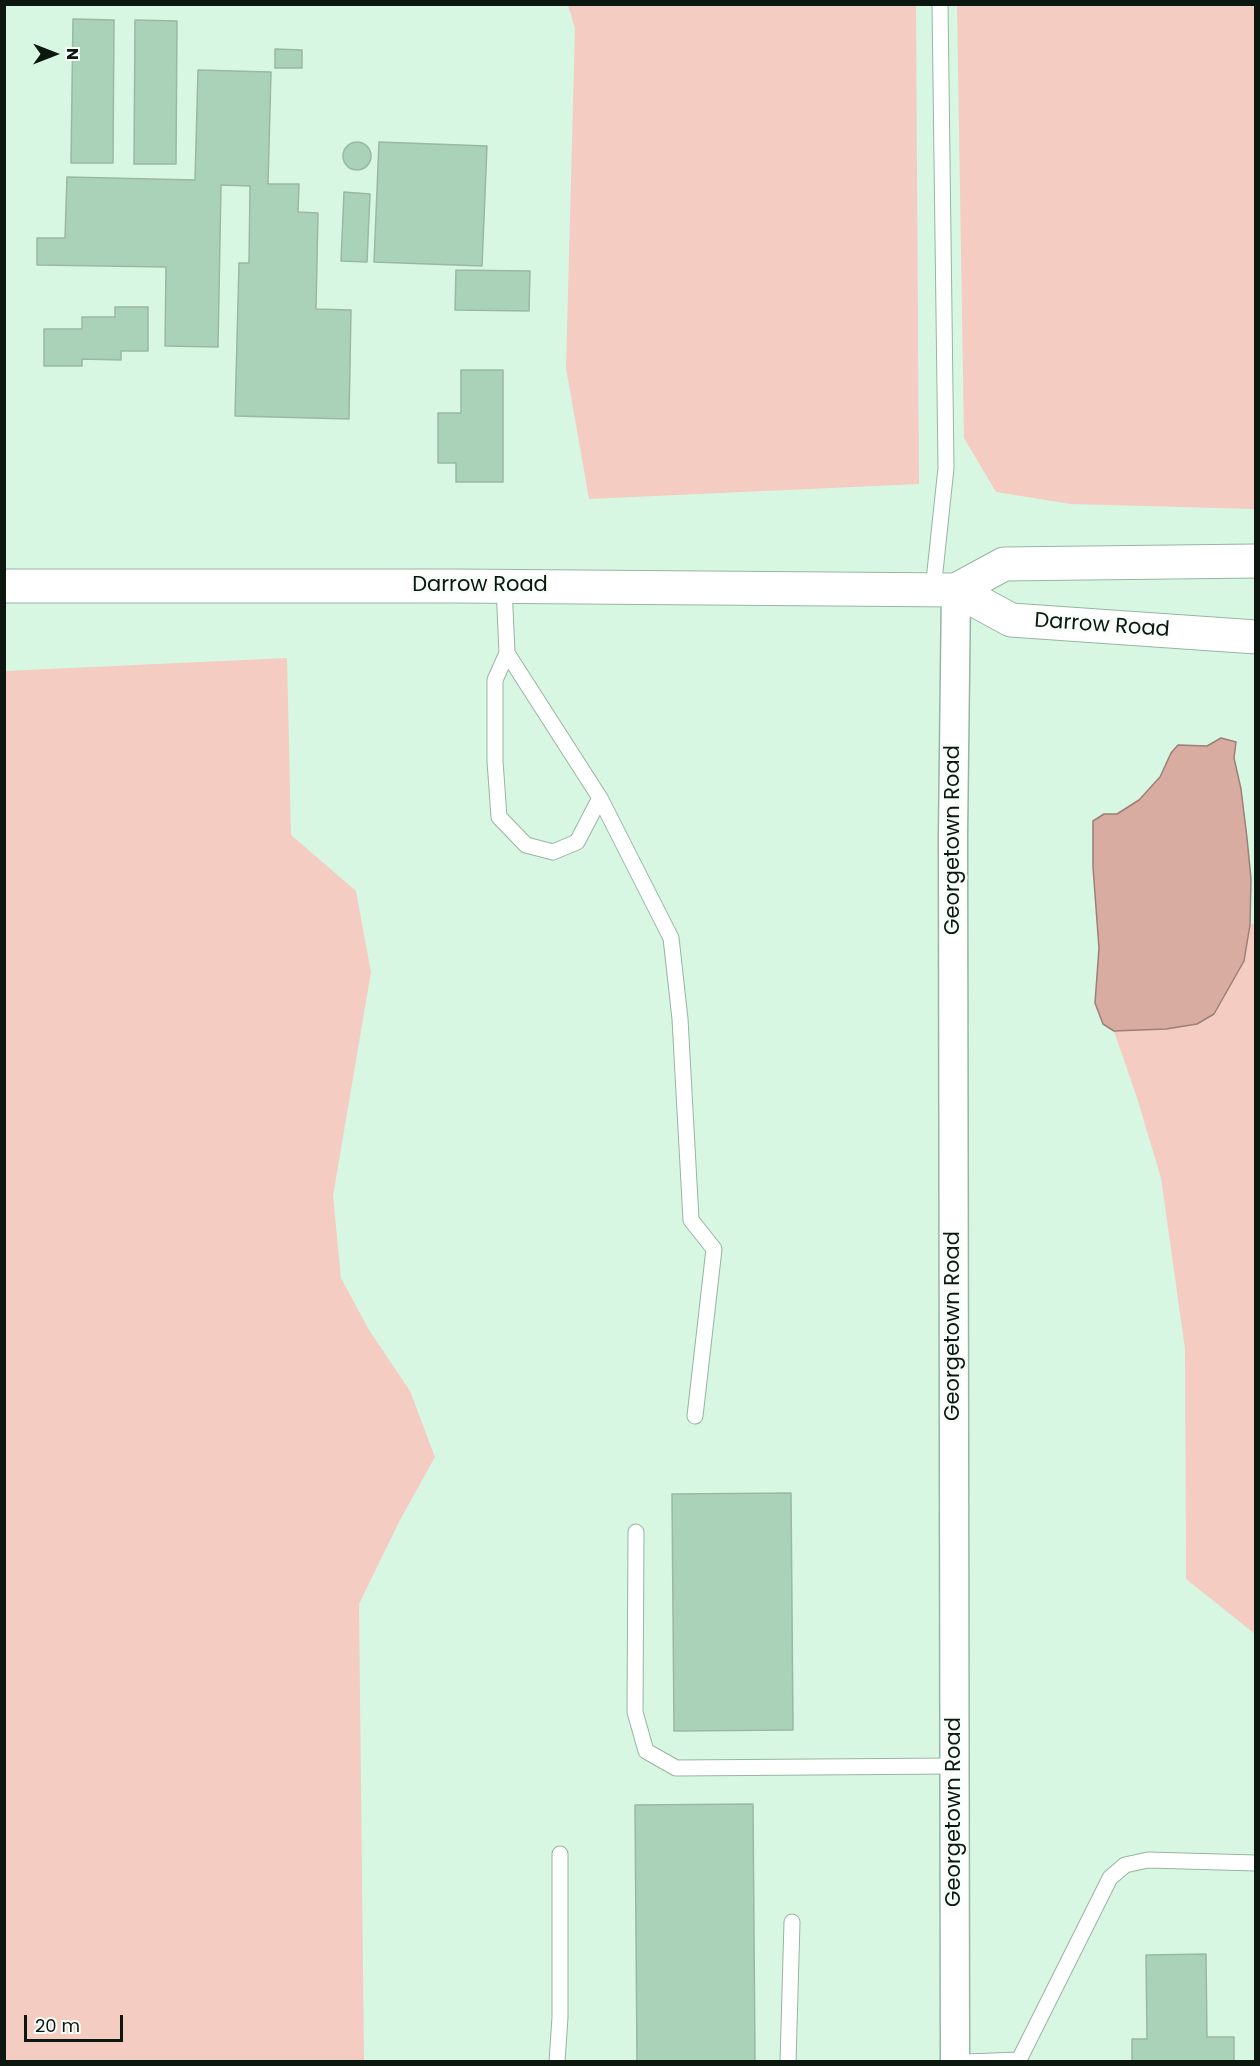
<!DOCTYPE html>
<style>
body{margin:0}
#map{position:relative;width:1260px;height:2066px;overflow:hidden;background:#d8f7e2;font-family:Poppins,sans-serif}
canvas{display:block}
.frame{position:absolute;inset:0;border:6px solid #0c1710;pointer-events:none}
.north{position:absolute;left:24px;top:24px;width:60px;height:60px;-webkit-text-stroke:4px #f7fdf9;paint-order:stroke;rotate:90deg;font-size:16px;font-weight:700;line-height:24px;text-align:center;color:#0c1710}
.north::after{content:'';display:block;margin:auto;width:21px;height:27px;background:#0c1710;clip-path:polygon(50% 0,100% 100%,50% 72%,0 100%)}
.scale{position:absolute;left:24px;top:2015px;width:99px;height:27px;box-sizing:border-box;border:3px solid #0c1710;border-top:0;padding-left:8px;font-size:18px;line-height:21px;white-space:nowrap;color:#0c1710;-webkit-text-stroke:4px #f7fdf9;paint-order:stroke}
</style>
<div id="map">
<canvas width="1260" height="2066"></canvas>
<div class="frame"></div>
<div class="north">N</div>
<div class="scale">20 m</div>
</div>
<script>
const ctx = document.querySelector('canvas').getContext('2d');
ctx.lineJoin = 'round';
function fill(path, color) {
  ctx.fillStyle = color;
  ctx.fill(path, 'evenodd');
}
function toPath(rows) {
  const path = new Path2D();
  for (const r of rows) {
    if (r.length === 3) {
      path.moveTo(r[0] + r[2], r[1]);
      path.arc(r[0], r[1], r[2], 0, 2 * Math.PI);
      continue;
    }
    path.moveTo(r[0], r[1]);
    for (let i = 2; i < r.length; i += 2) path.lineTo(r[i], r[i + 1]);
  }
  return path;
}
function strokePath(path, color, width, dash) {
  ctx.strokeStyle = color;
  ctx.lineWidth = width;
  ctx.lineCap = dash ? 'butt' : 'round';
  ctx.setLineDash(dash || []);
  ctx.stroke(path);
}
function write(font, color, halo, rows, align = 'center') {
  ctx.font = font + ' Poppins,sans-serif';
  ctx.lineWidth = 5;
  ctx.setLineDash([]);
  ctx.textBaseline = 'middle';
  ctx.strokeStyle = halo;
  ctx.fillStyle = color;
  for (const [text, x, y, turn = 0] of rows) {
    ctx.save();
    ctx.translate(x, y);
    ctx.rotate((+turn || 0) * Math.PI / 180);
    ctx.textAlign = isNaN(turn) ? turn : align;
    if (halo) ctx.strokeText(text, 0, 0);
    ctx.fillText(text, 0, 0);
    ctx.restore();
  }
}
fill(toPath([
 [568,5,916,5,919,484,589,499,566,368,575,28],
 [957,5,1255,5,1255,509,1071,504,996,492,964,438],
 [287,658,291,835,356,891,371,972,333,1196,341,1278,369,1330,410,1391,435,1457,400,1520,359,1604,364,2061,5,2061,5,671],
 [1255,923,1255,1634,1186,1579,1185,1349,1161,1178,1138,1101,1114,1031,1166,1029,1214,1014,1244,961,1250,925]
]), '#f4ccc2');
const water = toPath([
 [1221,738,1236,742,1234,758,1241,789,1247,838,1251,879,1250,925,1244,961,1214,1014,1197,1024,1166,1029,1114,1031,1103,1024,1095,1003,1099,948,1093,867,1093,821,1104,814,1117,814,1139,800,1160,777,1171,753,1178,745,1207,746,1221,738]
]);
fill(water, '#d9aca1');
strokePath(water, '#9c7f76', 1.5);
const building = toPath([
 [73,19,114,20,113,163,71,163,73,19],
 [135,20,177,21,176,164,134,164,135,20],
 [275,49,302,50,302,68,275,68,275,49],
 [198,70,271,72,268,184,299,184,298,212,318,213,316,309,351,310,349,419,235,416,239,263,249,263,250,186,221,185,218,347,165,346,166,267,37,265,37,238,65,238,67,177,195,180,198,70],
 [379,142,487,146,482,266,374,262,379,142],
 [357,156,14],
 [344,192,370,194,367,262,341,261,344,192],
 [456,270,530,271,529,311,455,310,456,270],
 [115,307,148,307,148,351,121,351,121,360,82,359,82,366,44,366,44,329,82,329,82,317,115,317,115,307],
 [461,370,503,370,503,482,456,482,456,463,438,463,438,413,461,413,461,370],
 [791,1493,793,1730,674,1731,672,1494,791,1493],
 [753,1804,755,2062,637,2062,635,1805,753,1804],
 [1206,1954,1207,2037,1234,2037,1234,2062,1132,2062,1132,2039,1147,2039,1146,1955,1206,1954]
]);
fill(building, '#aad2b8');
strokePath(building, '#9ab8a4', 1.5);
const service = toPath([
 [504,586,507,653,495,680,495,761,499,817,526,845,553,852,577,842,600,798,507,653],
 [933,590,946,468,940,4],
 [600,798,671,938,680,1019,691,1220,714,1249,695,1416],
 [636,1532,635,1712,646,1751,676,1768,954,1766],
 [1019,2060,1110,1878,1125,1865,1148,1860,1256,1863],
 [557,2062,560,2017,560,1854],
 [788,2062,792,1922],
 [965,2062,1019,2060]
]);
const minor = toPath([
 [955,2062,953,835,956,590]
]);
const primary = toPath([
 [4,586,456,586,956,590,1011,620,1256,637],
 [956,590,1004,564,1256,561]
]);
strokePath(service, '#97b5a1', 17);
strokePath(minor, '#97b5a1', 31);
strokePath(primary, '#97b5a1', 35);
strokePath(service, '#fff', 15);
strokePath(minor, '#fff', 28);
strokePath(primary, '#fff', 33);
write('21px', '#0c1710', '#f7fdf9', [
 ["Darrow Road",480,586],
 ["Darrow Road",1102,626,4],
 ["Georgetown Road",954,840,-90],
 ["Georgetown Road",954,1326,-90],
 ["Georgetown Road",955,1812,-90]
]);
</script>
